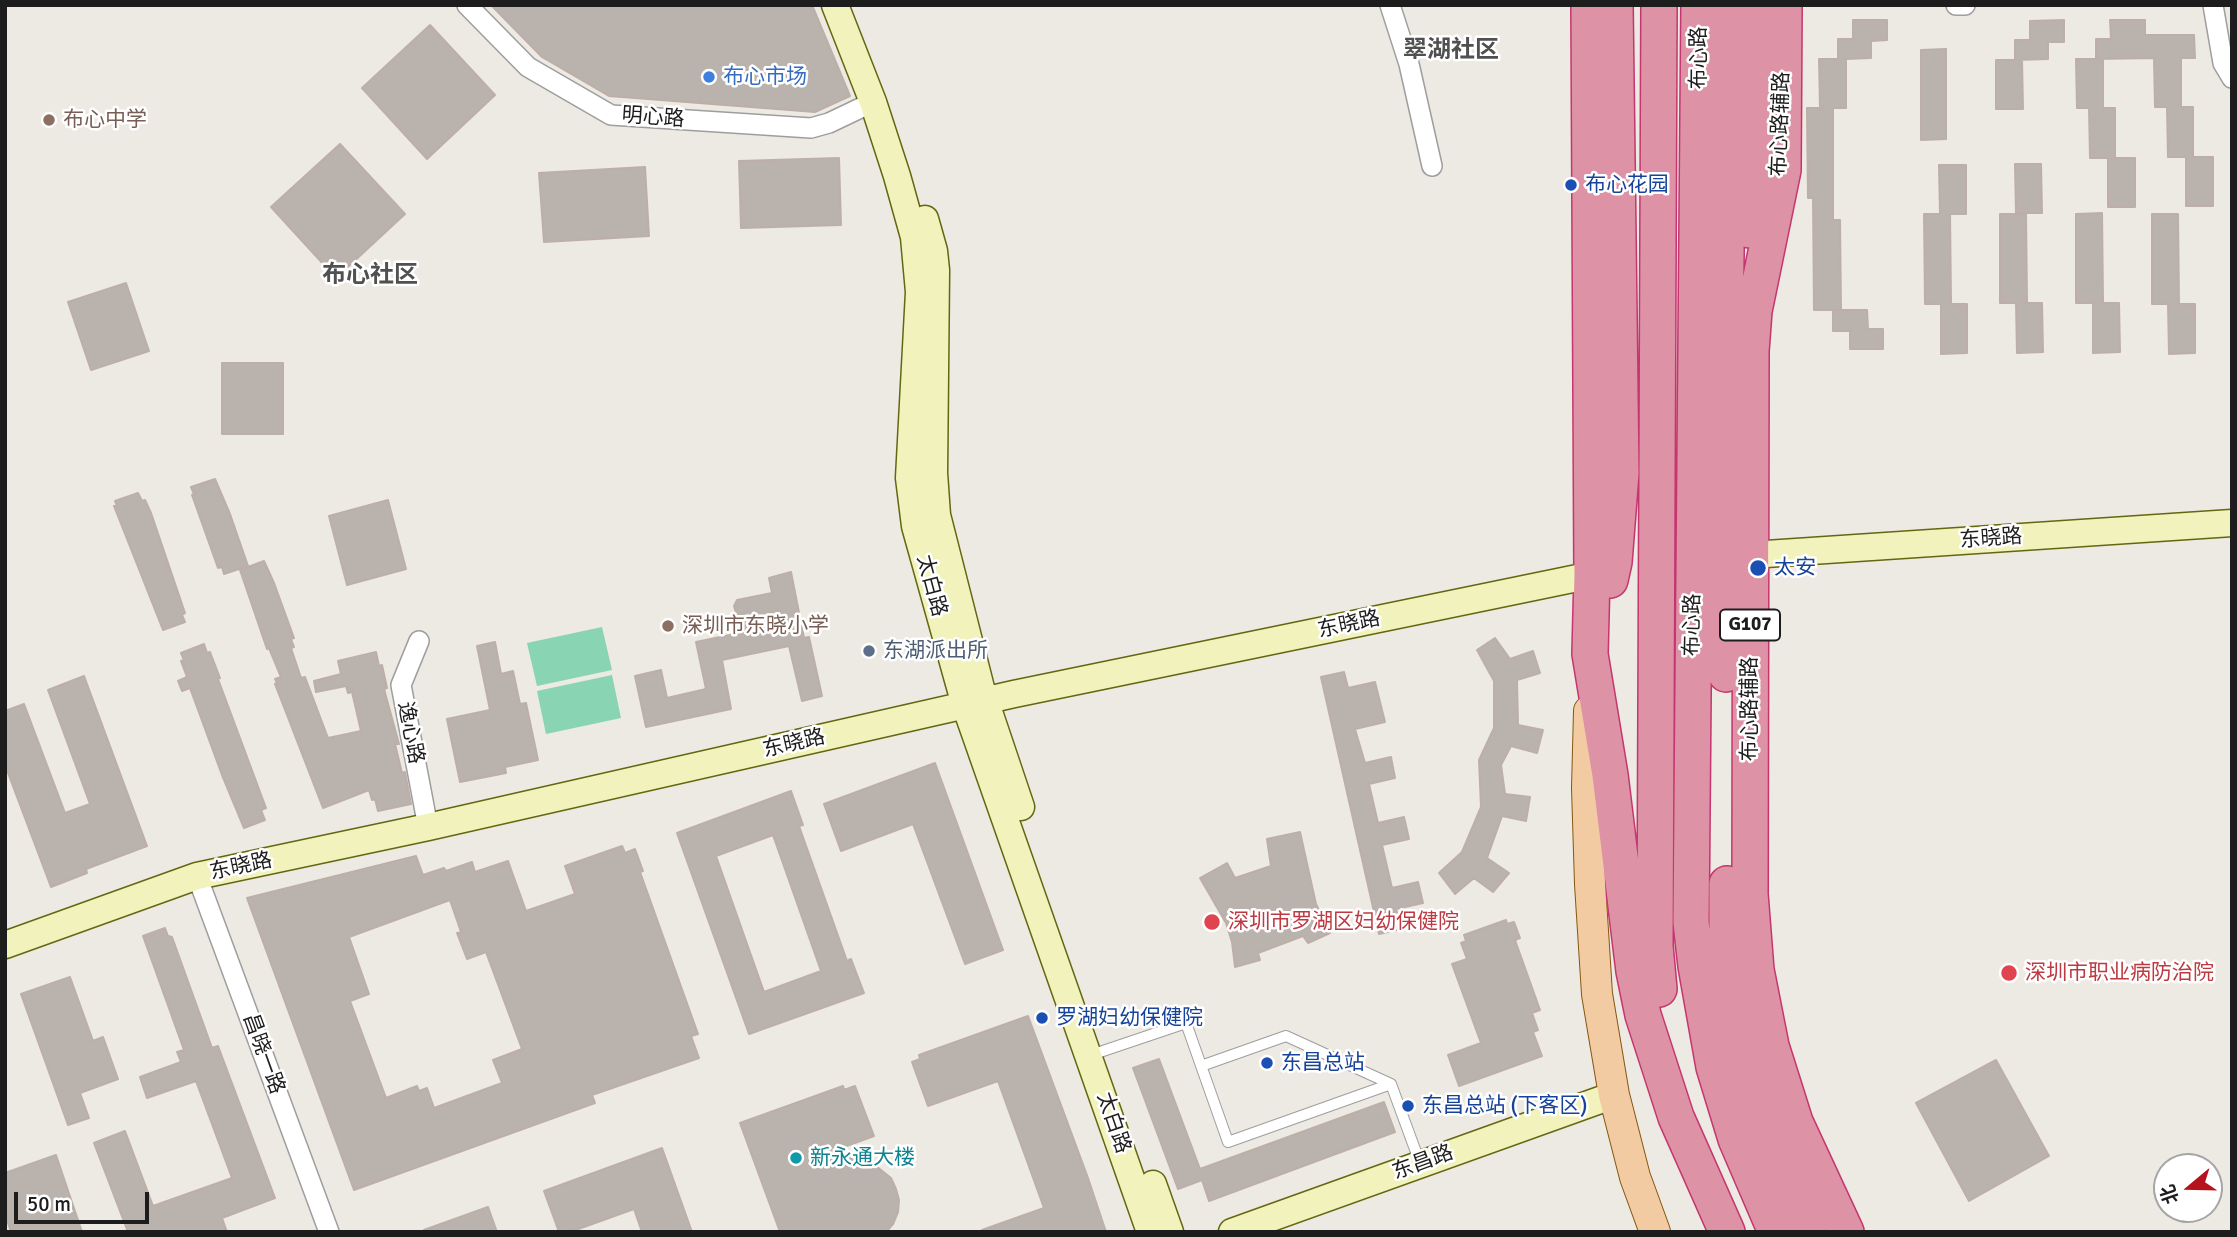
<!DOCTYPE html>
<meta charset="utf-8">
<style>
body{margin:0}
#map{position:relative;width:2237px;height:1237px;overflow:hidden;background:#ede9e3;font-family:Signika,"Noto Sans SC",sans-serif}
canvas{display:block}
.frame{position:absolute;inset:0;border:7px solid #1d1d1d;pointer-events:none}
.north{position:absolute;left:2153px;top:1153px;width:70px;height:70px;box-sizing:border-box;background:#fff;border:2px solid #a5a5a5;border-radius:50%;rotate:251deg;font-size:19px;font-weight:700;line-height:28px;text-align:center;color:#1d1d1d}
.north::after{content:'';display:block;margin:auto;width:24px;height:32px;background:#b5141e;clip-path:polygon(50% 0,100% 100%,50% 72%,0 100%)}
.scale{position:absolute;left:14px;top:1192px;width:135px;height:32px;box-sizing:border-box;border:4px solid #1d1d1d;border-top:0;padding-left:9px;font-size:21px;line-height:24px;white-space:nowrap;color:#1d1d1d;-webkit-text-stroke:5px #fff;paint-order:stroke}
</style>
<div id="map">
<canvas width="2237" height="1237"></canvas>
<div class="frame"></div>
<div class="north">北</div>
<div class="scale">50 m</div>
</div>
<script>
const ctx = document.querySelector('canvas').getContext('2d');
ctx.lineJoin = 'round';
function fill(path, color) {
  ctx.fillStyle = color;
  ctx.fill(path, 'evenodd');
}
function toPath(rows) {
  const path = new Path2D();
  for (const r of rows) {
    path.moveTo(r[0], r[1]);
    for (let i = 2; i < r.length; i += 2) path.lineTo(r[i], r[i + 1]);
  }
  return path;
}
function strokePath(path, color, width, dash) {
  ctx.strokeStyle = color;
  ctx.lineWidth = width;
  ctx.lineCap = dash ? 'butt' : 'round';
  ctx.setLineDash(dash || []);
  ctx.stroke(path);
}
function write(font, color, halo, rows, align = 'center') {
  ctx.font = font + ' Signika,"Noto Sans SC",sans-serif';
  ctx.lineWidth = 5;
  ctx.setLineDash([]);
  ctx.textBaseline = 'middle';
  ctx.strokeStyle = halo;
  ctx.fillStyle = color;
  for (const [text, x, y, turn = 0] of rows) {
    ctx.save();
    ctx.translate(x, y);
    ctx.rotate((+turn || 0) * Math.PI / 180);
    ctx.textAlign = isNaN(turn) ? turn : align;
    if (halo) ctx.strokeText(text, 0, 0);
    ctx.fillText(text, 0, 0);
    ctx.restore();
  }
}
fill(toPath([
 [602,627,612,670,537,686,527,643],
 [612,675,621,718,546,734,537,691]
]), '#89d4b2');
const building = toPath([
 [491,5,812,5,850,96,815,112,609,96,542,57,491,5],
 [1853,20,1887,20,1887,40,1871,41,1871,58,1846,59,1846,108,1833,108,1833,220,1840,220,1841,310,1814,310,1813,198,1808,198,1807,108,1823,108,1820,108,1819,59,1838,59,1838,39,1853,39,1853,20],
 [2064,20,2064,42,2048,42,2048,59,2015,60,2015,40,2030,40,2030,21,2064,20],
 [2110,20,2145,20,2145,35,2194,35,2195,58,2181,58,2181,107,2193,107,2193,157,2213,157,2213,206,2186,206,2186,157,2168,157,2167,107,2155,107,2154,58,2096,59,2096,39,2111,39,2110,20],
 [430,25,495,95,427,159,362,88,430,25],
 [1946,49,1946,139,1921,140,1921,50,1946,49],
 [2076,59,2103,59,2103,108,2115,108,2115,158,2112,158,2135,158,2135,207,2108,207,2108,158,2090,158,2089,108,2077,108,2076,59],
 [1996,60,2022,60,2023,109,1996,109,1996,60],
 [340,144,405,214,336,278,271,207,340,144],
 [839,158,841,225,741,228,739,161,839,158],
 [2015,164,2041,164,2042,213,2016,213,2015,164],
 [1939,165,1966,165,1966,214,1950,214,1951,304,1967,304,1967,353,1941,354,1941,304,1925,304,1924,214,1940,214,1939,165],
 [645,167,649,236,544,242,539,173,645,167],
 [2102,213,2103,303,2119,303,2120,352,2093,353,2093,303,2076,303,2076,214,2102,213],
 [2000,214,2026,214,2027,303,2023,303,2042,303,2043,352,2017,353,2016,303,2000,303,2000,214],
 [2152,214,2178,214,2179,304,2195,304,2195,353,2169,354,2168,304,2152,304,2152,214],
 [126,283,149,351,91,370,68,302,126,283],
 [1833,310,1867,310,1868,329,1883,329,1883,349,1850,349,1850,331,1833,331,1833,310],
 [222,363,283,363,283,434,222,434,222,363],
 [215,479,230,514,248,566,224,574,222,567,218,568,192,495,194,494,191,487,215,479],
 [138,493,142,501,145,500,151,513,185,613,182,615,185,622,163,630,114,506,117,506,115,501,138,493],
 [388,500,406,569,347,585,329,516,388,500],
 [264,561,274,583,294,638,291,639,294,647,291,648,301,678,305,677,328,738,361,731,352,692,348,693,346,686,316,692,314,681,341,674,338,661,376,652,379,666,382,665,387,688,384,689,399,744,395,744,402,773,405,772,411,804,378,811,375,799,372,800,369,790,323,808,275,684,277,683,275,679,281,677,269,648,267,649,240,570,264,561],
 [791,572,804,638,809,637,822,696,802,701,789,646,722,660,731,709,646,727,635,676,661,670,667,698,706,689,696,642,735,634,730,623,736,613,734,606,737,600,772,593,769,578,791,572],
 [1495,638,1510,659,1533,651,1540,673,1517,680,1518,725,1543,730,1537,753,1511,746,1501,765,1505,794,1530,797,1526,821,1502,816,1487,858,1509,873,1493,892,1474,878,1455,894,1439,873,1462,852,1481,807,1479,760,1494,728,1494,681,1477,650,1495,638],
 [495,642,501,674,513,671,520,704,526,703,538,760,505,767,506,773,460,782,447,719,490,710,477,646,495,642],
 [204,644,207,653,210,652,220,678,218,679,266,808,261,810,265,820,244,828,222,775,190,688,182,691,178,681,187,677,181,661,184,660,181,653,204,644],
 [1344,672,1348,688,1375,682,1385,722,1355,729,1365,763,1391,757,1395,778,1369,784,1378,823,1404,817,1409,839,1382,845,1392,888,1418,882,1423,903,1396,909,1401,929,1379,934,1321,677,1344,672],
 [84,676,147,846,86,869,87,873,51,887,5,765,5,711,24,704,65,813,90,804,48,690,84,676],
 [935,763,1003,950,965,964,913,824,841,851,824,804,935,763],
 [791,791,803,825,799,826,820,885,847,961,851,959,864,993,749,1034,677,833,791,791],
 [773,835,821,971,764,992,716,856,773,835],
 [1300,832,1316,904,1330,933,1308,943,1303,936,1258,953,1260,960,1235,967,1232,942,1226,923,1200,878,1227,863,1235,878,1271,866,1267,839,1300,832],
 [622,846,625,853,635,849,643,871,640,872,698,1034,691,1036,699,1058,592,1095,595,1103,354,1190,247,898,416,856,423,875,444,868,446,871,472,862,475,872,508,861,526,911,575,894,565,866,622,846],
 [450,900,461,932,457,933,467,959,486,952,522,1049,493,1060,502,1083,434,1108,427,1088,419,1091,417,1086,386,1098,350,1001,369,994,349,937,450,900],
 [1506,920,1507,924,1514,922,1520,938,1515,940,1540,1010,1532,1013,1538,1030,1533,1032,1542,1056,1459,1086,1448,1055,1481,1043,1452,964,1467,959,1461,943,1466,941,1464,935,1506,920],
 [165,928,168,936,172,937,212,1048,218,1046,275,1198,222,1218,227,1232,128,1232,94,1143,125,1131,153,1206,232,1178,196,1081,147,1098,140,1077,181,1062,177,1052,184,1050,143,936,165,928],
 [70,977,93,1041,103,1037,118,1079,80,1093,89,1118,68,1125,21,994,70,977],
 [1028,1016,1088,1178,1106,1232,982,1232,982,1230,1044,1208,998,1081,928,1106,912,1062,920,1059,919,1055,1028,1016],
 [1159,1059,1200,1169,1384,1102,1395,1132,1209,1201,1202,1180,1178,1189,1133,1068,1159,1059],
 [1996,1060,2049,1156,1969,1201,1916,1103,1996,1060],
 [843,1086,844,1090,855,1086,874,1136,830,1152,876,1166,891,1178,896,1189,899,1200,898,1212,893,1224,886,1232,780,1232,740,1123,843,1086],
 [662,1148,692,1232,642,1232,634,1209,570,1232,559,1232,544,1191,662,1148],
 [56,1155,82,1232,11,1232,5,1214,5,1173,56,1155],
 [488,1207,497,1232,425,1232,424,1230,488,1207]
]);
fill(building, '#bab2ad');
strokePath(building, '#bdafa7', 2);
const lane = toPath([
 [1091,1055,1186,1023,1228,1142,1391,1084],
 [1201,1066,1286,1036,1391,1084,1420,1163]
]);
const street = toPath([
 [467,5,528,67,611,115,811,128,829,123,873,102],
 [1390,5,1409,64,1432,166],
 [1956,5,1965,5],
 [2213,5,2223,63,2232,78],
 [419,641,401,685,428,827],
 [197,876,329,1232]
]);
const secondary = toPath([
 [835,5,873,102,897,176,914,237,919,292,909,478,915,526,965,705,1150,1232],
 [925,219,934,251,936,270,934,473,937,515,981,688,1021,807],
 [1751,555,2232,523],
 [5,945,197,876,428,827,1014,694,1592,575],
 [1153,1184,1170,1232],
 [1232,1232,1614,1095]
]);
const primary = toPath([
 [1589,711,1587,788,1590,884,1597,994,1614,1095,1635,1177,1655,1232]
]);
const highway = toPath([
 [1589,5,1592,575,1590,654,1610,775,1634,971,1643,1015,1676,1117,1727,1232],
 [1699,5,1691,922,1696,966,1714,1067,1736,1139,1776,1232],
 [1784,5,1783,170,1754,311,1751,351,1750,894,1756,970,1771,1046,1795,1122,1846,1232],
 [1750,230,1755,193,1758,5],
 [1610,580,1614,562,1621,473,1615,5],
 [1726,674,1724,420,1729,5],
 [1727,884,1727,940,1735,1015,1755,1090,1808,1232],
 [1659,989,1655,946,1659,5]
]);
strokePath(lane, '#9e9e9e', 12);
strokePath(street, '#9e9e9e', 22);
strokePath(secondary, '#636710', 29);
strokePath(primary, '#86570f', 32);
strokePath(highway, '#c53670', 38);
strokePath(lane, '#fff', 10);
strokePath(street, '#fff', 19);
strokePath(secondary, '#f2f2bc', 26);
strokePath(primary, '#f2cba3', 30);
strokePath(highway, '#dd92a5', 35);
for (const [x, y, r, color] of [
 [709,77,7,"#3f7fe0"],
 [49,120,7,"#8d6e63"],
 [1571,185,7,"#1a4fb4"],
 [1758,568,9,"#1a4fb4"],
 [668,626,7,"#8d6e63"],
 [869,651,7,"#5c6f8a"],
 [1212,922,9,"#e0444e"],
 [2009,973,9,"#e0444e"],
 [1042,1018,7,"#1a4fb4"],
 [1267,1063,7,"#1a4fb4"],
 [1408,1106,7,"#1a4fb4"],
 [796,1158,7,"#0f9aa8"]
]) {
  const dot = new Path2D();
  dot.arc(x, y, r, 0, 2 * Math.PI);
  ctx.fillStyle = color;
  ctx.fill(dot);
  strokePath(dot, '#fff', 2.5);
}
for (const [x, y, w] of [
 [1750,625,60]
]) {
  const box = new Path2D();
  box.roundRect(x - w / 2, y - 15.5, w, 31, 5);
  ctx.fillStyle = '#fff';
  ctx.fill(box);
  strokePath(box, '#1d1d1d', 2);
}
write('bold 19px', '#1d1d1d', null, [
 ["G107",1750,625]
]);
write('21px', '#1d1d1d', '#fff', [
 ["布心路",1699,58,-90],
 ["明心路",653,118,4],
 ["布心路辅路",1781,124,-88],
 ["东晓路",1991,539,-4],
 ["太白路",931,586,75],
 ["东晓路",1349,625,-12],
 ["布心路",1693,625,-89],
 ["布心路辅路",1750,709,-90],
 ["逸心路",410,733,79],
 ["东晓路",794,744,-13],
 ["东晓路",241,867,-12],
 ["昌晓一路",263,1054,70],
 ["太白路",1113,1123,71],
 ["东昌路",1423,1163,-20]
]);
write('21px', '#366cbe', '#fff', [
 ["布心市场",723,77]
], 'left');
write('21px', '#785e54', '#fff', [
 ["布心中学",63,120],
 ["深圳市东晓小学",682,626]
], 'left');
write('21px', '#164399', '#fff', [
 ["布心花园",1585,185],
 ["太安",1774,568],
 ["罗湖妇幼保健院",1056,1018],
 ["东昌总站",1281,1063],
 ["东昌总站 (下客区)",1422,1106]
], 'left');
write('21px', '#4e5e75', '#fff', [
 ["东湖派出所",883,651]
], 'left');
write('21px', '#be3a42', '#fff', [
 ["深圳市罗湖区妇幼保健院",1228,922],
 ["深圳市职业病防治院",2025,973]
], 'left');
write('21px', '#0d838f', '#fff', [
 ["新永通大楼",810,1158]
], 'left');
write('bold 24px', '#505050', '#fff', [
 ["翠湖社区",1451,51],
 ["布心社区",370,276]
]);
</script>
